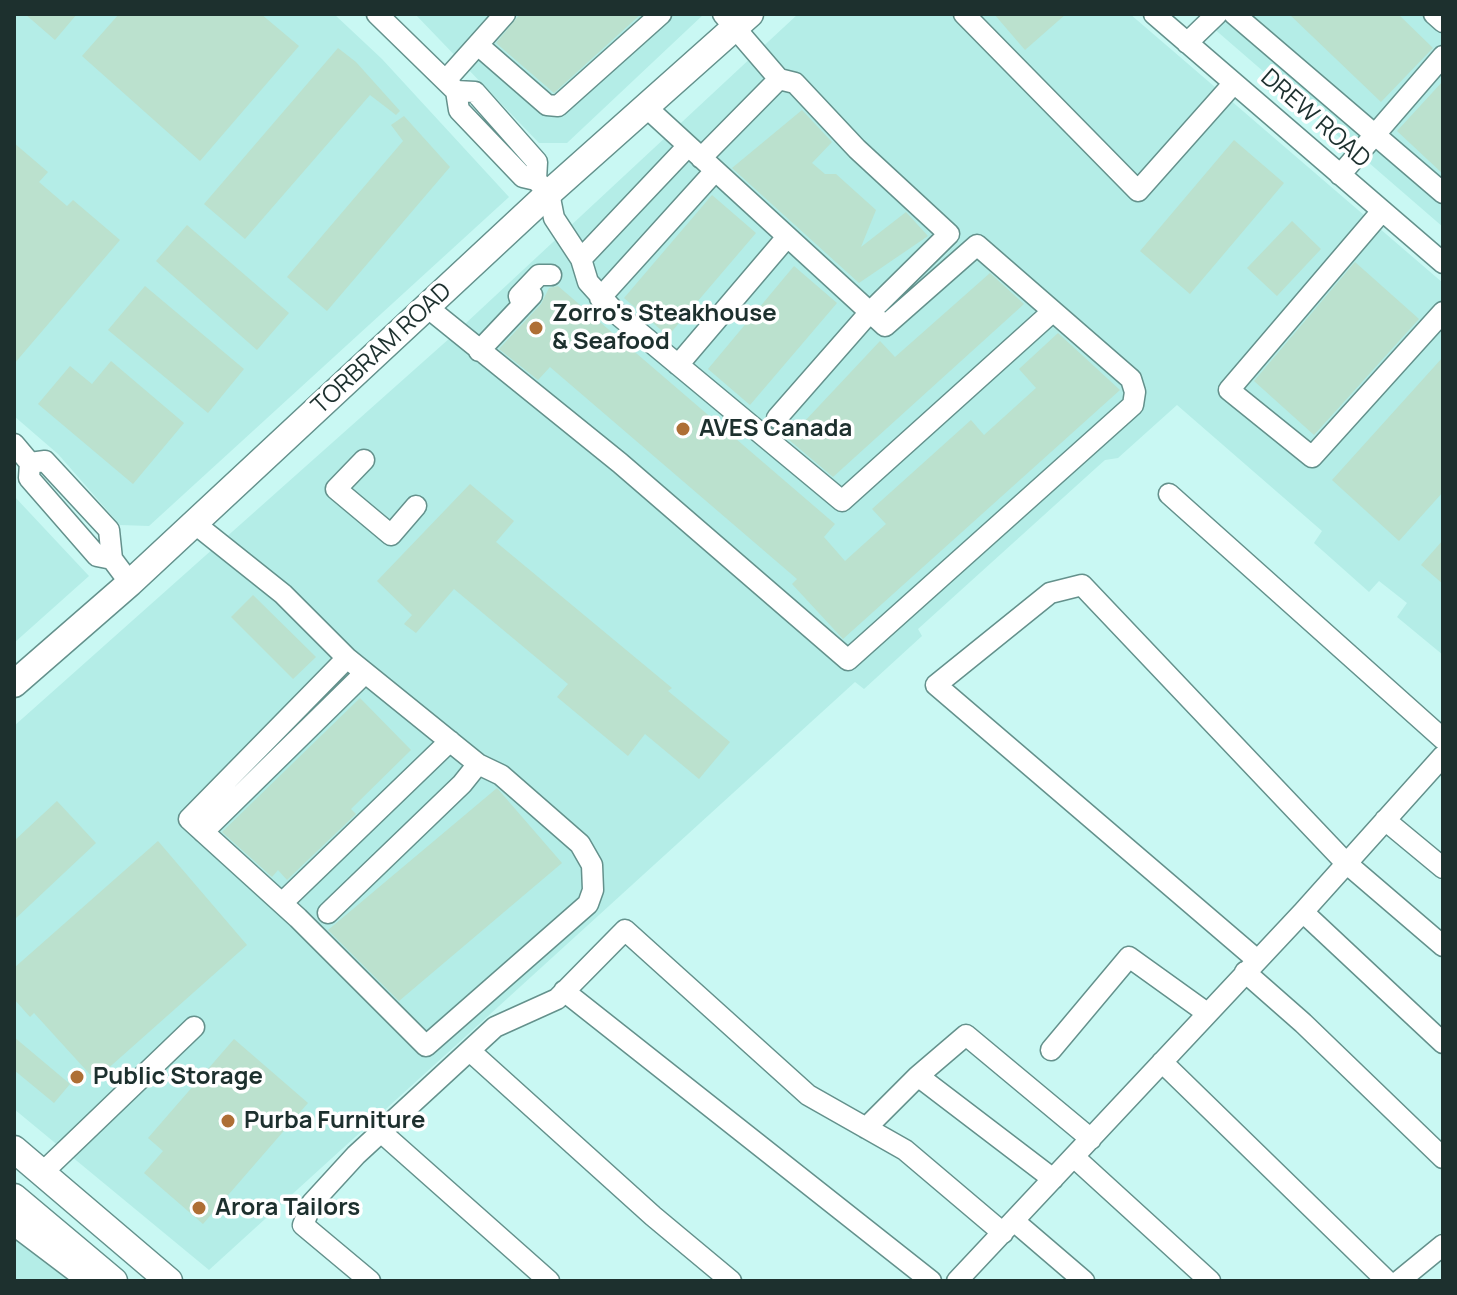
<!DOCTYPE html>
<style>
body{margin:0}
#map{position:relative;width:1457px;height:1295px;overflow:hidden;background:#c9f8f3;font-family:Manrope,sans-serif}
canvas{display:block}
.frame{position:absolute;inset:0;border:16px solid #1d302e;pointer-events:none}
</style>
<div id="map">
<canvas width="1457" height="1295"></canvas>
<div class="frame"></div>
</div>
<script>
const ctx = document.querySelector('canvas').getContext('2d');
ctx.lineJoin = 'round';
function fill(path, color) {
  ctx.fillStyle = color;
  ctx.fill(path, 'evenodd');
}
function toPath(rows) {
  const path = new Path2D();
  for (const r of rows) {
    path.moveTo(r[0], r[1]);
    for (let i = 2; i < r.length; i += 2) path.lineTo(r[i], r[i + 1]);
  }
  return path;
}
function strokePath(path, color, width, dash) {
  ctx.strokeStyle = color;
  ctx.lineWidth = width;
  ctx.lineCap = dash ? 'butt' : 'round';
  ctx.setLineDash(dash || []);
  ctx.stroke(path);
}
function write(font, color, halo, rows, align = 'center') {
  ctx.font = font + ' Manrope,sans-serif';
  ctx.lineWidth = 7;
  ctx.setLineDash([]);
  ctx.textBaseline = 'middle';
  ctx.strokeStyle = halo;
  ctx.fillStyle = color;
  for (const [text, x, y, turn = 0] of rows) {
    ctx.save();
    ctx.translate(x, y);
    ctx.rotate((+turn || 0) * Math.PI / 180);
    ctx.textAlign = isNaN(turn) ? turn : align;
    if (halo) ctx.strokeText(text, 0, 0);
    ctx.fillText(text, 0, 0);
    ctx.restore();
  }
}
fill(toPath([
 [14,14,334,14,382,59,509,197,149,526,120,525,58,454,14,416],
 [415,14,704,14,567,143,539,143],
 [798,14,1130,14,1443,283,1443,655,1397,617,1407,603,1379,581,1369,592,1314,543,1322,531,1177,405,1118,458,1105,460,1096,468,918,629,922,636,864,689,855,682,209,1270,14,1109,14,726,451,337],
 [1197,14,1443,14,1443,227],
 [14,496,89,576,14,643],
 [14,1233,57,1269,71,1281,14,1281]
]), '#b4ede7');
fill(toPath([
 [25,14,77,14,55,40],
 [119,14,261,14,299,46,200,161,82,56],
 [520,14,641,14,554,93,496,43],
 [994,14,1066,14,1025,50],
 [1289,14,1398,14,1433,48,1381,102],
 [338,48,356,62,400,111,396,115,370,95,245,239,204,204],
 [1443,81,1443,174,1397,131],
 [802,110,832,142,812,163,825,174,836,174,876,210,861,247,906,212,928,236,859,283,732,168],
 [404,116,450,167,327,311,287,277,403,141,391,125],
 [1234,140,1284,183,1190,294,1140,251],
 [14,143,48,172,39,182,67,206,73,200,120,240,14,364],
 [712,195,756,233,668,336,624,298],
 [1292,221,1321,249,1277,296,1247,268],
 [187,225,289,313,257,350,156,261],
 [1355,262,1419,319,1314,435,1254,381],
 [794,266,837,303,750,405,708,369],
 [990,273,1024,304,833,477,788,439,880,341,895,357],
 [145,286,244,369,208,413,108,330],
 [558,286,835,524,824,537,845,561,886,524,872,509,971,420,984,435,1036,388,1019,369,1058,333,1120,390,843,639,792,584,797,579,550,367,538,380,499,349,541,304,549,288],
 [1443,357,1443,492,1399,541,1332,480],
 [111,361,184,423,133,484,38,404,70,366,92,384],
 [470,484,514,521,496,542,672,688,668,691,730,742,699,779,645,734,628,756,557,697,568,684,454,589,416,633,404,624,412,615,377,581],
 [1443,540,1443,584,1421,565],
 [253,595,316,657,293,679,231,617],
 [360,698,411,750,351,809,356,814,287,880,278,870,272,877,222,832],
 [497,788,562,863,399,1001,328,930],
 [57,801,96,843,14,920,14,841],
 [158,841,247,945,95,1080,34,1013,30,1017,14,999,14,968],
 [14,1037,70,1084,54,1103,14,1070],
 [234,1039,308,1103,203,1224,144,1173,163,1151,148,1138]
]), '#bbe1ce');
const minor = toPath([
 [377,14,456,91,459,110,523,177,536,180,549,193,554,218,581,259,688,146],
 [723,14,779,79],
 [964,14,1138,191,1234,83],
 [1154,14,1443,263],
 [1234,14,1443,193],
 [1434,14,1443,22],
 [1187,43,1217,14],
 [478,45,547,105,558,106,661,14],
 [446,80,505,14],
 [456,91,475,92,537,162,536,180],
 [701,158,779,79,795,83,857,149,949,234,870,312,777,418],
 [1340,175,1443,56],
 [1382,211,1229,390,1312,457,1443,312],
 [581,259,588,282,617,314,842,501,1052,312],
 [600,298,715,171],
 [521,302,519,296,539,275,551,275],
 [427,307,620,463,848,660,1133,405,1135,392,1131,379,977,245,885,326,646,107],
 [479,351,532,295],
 [678,365,787,237],
 [14,444,30,463,29,478,97,556,112,559],
 [364,460,336,489,391,535,416,506],
 [30,463,45,461,109,530,112,559,130,583],
 [1169,494,1443,739],
 [194,523,283,594,347,658,478,764,501,775,580,844,592,865,593,890,588,904,426,1046,298,918,189,819,347,658],
 [1385,820,1443,868],
 [203,832,365,673],
 [282,903,450,741],
 [1303,912,1443,1043],
 [328,913,462,784,478,764],
 [1256,959,936,685,1050,593,1082,585,1345,862,1443,946],
 [1245,972,1303,1023,1443,1158],
 [564,991,931,1281],
 [1051,1050,1129,957,1207,1013],
 [470,1051,653,1216,731,1281],
 [1162,1062,1387,1281],
 [918,1076,966,1035,1091,1139],
 [866,1128,918,1076,1053,1179],
 [381,1132,549,1281],
 [1074,1157,1210,1281],
 [42,1173,194,1027],
 [1014,1221,1084,1281],
 [14,1225,88,1281],
 [370,1281,303,1225,312,1203,356,1155,495,1027,557,999,625,930,808,1095,905,1150,1003,1233],
 [957,1281,1303,912,1443,756],
 [1399,1281,1443,1245]
]);
const major = toPath([
 [14,684,130,583,549,193,750,14],
 [14,1149,169,1281],
 [14,1197,114,1281]
]);
strokePath(minor, '#64918c', 23);
strokePath(major, '#64918c', 29);
strokePath(minor, '#fff', 20);
strokePath(major, '#fff', 26);
for (const [x, y, r, color] of [
 [536,328,8,"#ae6f35"],
 [683,429,8,"#ae6f35"],
 [77,1077,8,"#ae6f35"],
 [228,1121,8,"#ae6f35"],
 [199,1208,8,"#ae6f35"]
]) {
  const dot = new Path2D();
  dot.arc(x, y, r, 0, 2 * Math.PI);
  ctx.fillStyle = color;
  ctx.fill(dot);
  strokePath(dot, '#fff', 3);
}
write('24px', '#1d302e', '#fff', [
 ["DREW ROAD",1315,119,41],
 ["TORBRAM ROAD",382,349,-43]
]);
write('bold 24px', '#1d302e', '#fff', [
 ["Zorro's Steakhouse",552,314],
 ["& Seafood",552,342],
 ["AVES Canada",699,429],
 ["Public Storage",93,1077],
 ["Purba Furniture",244,1121],
 ["Arora Tailors",215,1208]
], 'left');
</script>
